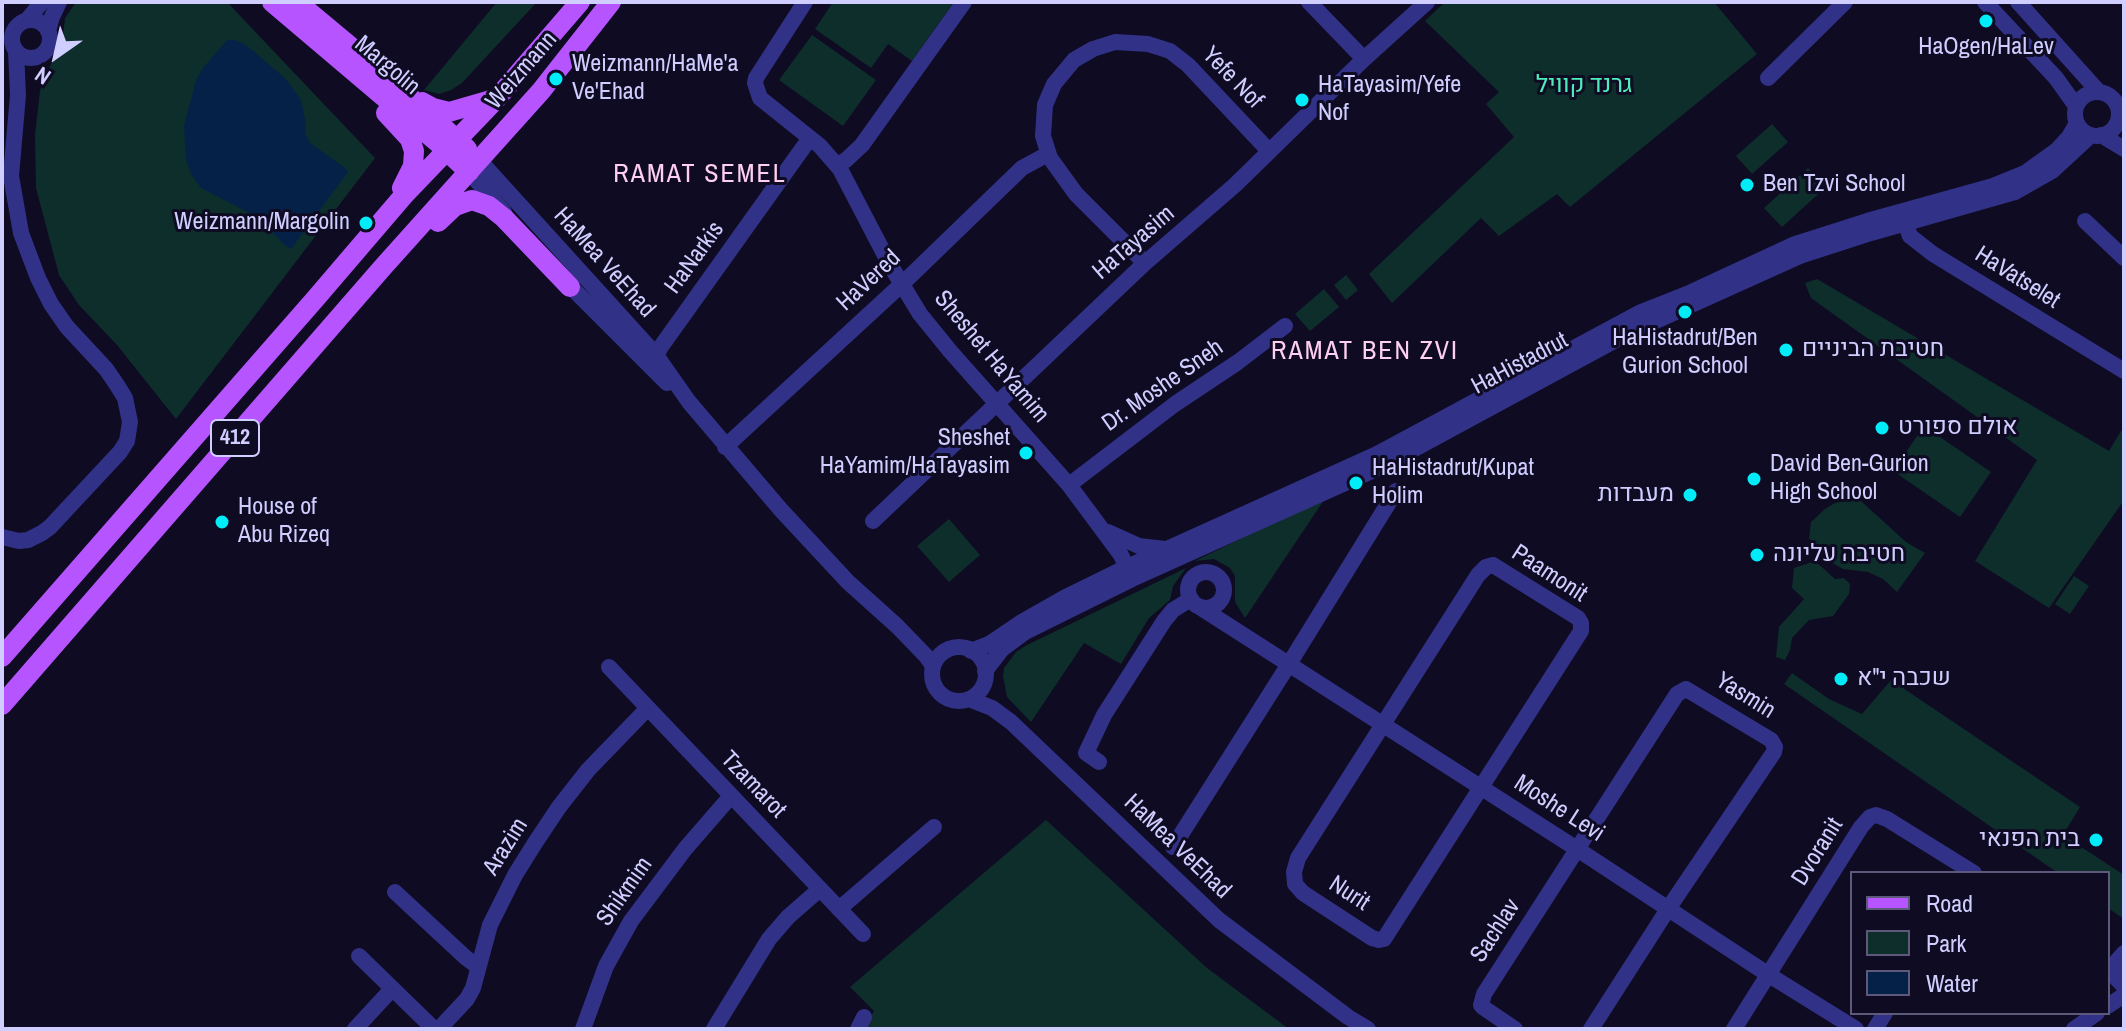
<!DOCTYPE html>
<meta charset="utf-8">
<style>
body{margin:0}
#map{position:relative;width:2126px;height:1031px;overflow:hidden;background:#0e0b23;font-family:"Archivo Narrow",sans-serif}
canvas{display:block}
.frame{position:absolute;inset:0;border:4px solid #d0cdff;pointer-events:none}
.legend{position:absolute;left:1850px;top:871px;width:260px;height:144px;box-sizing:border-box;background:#0e0b23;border:2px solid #5c597b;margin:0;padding:10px 14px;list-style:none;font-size:24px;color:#d0cdff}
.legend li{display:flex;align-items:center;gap:16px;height:40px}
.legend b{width:40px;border:2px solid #5c597b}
.north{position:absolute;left:16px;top:16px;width:80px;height:80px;-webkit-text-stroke:6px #0e0b23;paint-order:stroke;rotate:214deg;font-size:22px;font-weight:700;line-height:32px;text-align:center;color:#d0cdff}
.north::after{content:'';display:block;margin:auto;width:28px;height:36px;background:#d0cdff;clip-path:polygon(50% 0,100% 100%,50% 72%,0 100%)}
</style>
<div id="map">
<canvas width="2126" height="1031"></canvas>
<div class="frame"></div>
<ul class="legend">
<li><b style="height:10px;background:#b654ff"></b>Road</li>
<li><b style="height:22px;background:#0e2e2b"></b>Park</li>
<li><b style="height:22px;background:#062147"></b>Water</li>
</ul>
<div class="north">N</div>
</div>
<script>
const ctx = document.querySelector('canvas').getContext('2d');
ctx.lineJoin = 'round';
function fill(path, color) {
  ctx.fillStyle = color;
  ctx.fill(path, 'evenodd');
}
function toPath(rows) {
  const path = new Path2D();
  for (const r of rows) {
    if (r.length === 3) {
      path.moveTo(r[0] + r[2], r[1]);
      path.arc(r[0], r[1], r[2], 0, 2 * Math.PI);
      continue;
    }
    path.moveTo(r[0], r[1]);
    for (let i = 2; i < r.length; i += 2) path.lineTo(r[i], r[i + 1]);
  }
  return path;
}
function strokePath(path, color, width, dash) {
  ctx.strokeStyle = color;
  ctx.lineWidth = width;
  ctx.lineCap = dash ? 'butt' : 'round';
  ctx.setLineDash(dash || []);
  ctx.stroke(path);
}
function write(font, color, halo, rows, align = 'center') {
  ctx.font = font + ' "Archivo Narrow",Heebo,sans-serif';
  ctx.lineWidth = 6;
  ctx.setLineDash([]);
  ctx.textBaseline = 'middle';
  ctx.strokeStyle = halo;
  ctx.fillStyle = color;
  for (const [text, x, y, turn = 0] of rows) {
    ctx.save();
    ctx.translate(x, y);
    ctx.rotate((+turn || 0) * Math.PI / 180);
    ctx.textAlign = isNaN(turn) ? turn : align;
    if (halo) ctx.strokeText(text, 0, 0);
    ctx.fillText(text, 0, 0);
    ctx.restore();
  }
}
fill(toPath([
 [76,2,227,2,375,158,176,419,117,345,79,305,59,275,36,188,35,135,40,91,47,71,62,45,65,18],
 [497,2,537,2,462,83,451,90,439,94,424,90],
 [833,2,954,2,912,61,888,44,871,68,815,29],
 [1445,2,1714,2,1757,54,1570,207,1557,194,1499,236,1481,218,1392,303,1369,274,1514,137,1486,104,1499,92,1425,21],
 [812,35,876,80,843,126,779,80],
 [1772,124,1788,142,1752,174,1736,156],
 [1808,168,1826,187,1782,227,1764,208],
 [1346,275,1358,290,1346,300,1334,285],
 [1817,279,2109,451,2124,426,2124,500,2049,608,1975,561,2037,460,1811,298,1805,283],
 [1324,289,1339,307,1310,331,1295,314],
 [1924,426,1991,472,1960,517,1893,471],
 [1326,497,1245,618,1235,602,1235,576,1230,568,1214,559,1195,561],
 [1846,501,1861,501,1906,542,1925,553,1897,592,1883,579,1868,572,1843,569,1829,561,1818,552,1809,538,1811,522,1825,509,1835,503],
 [949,519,980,555,949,582,917,546],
 [1815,561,1835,579,1844,578,1850,584,1849,594,1833,616,1809,620,1792,638,1790,650,1785,660,1776,657,1779,627,1804,599,1792,588,1794,568],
 [1186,568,1173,586,1170,600,1149,618,1121,664,1084,643,1031,722,1007,697,1003,676,1004,668,1016,652,1025,646],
 [2074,576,2089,586,2070,614,2055,604],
 [1792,673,1829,699,1862,714,1891,680,2080,807,2063,835,2124,875,2124,919,2108,908,2108,873,2058,873,1784,684],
 [1046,820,1207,968,1289,1029,864,1029,874,1011,850,987]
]), '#0e2e2b');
fill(toPath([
 [227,40,235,40,246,45,286,79,301,100,305,119,306,135,310,143,345,168,348,172,291,249,283,244,261,219,201,188,191,174,186,160,184,126,196,80,203,68]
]), '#062147');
strokePath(toPath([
 [805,2,756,78,755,83,760,98,820,146,840,169,889,263,920,314,950,351,1069,485,1121,555,1131,577],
 [1309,2,1364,59],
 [1985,2,2056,78,2076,106],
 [2018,2,2099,92],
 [31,39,19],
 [27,20,42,2],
 [48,31,52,17,59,2],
 [1768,78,1845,2],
 [2097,114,22],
 [2101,135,2124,149],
 [479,160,656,355,689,402,781,510,848,582,897,626,926,656,933,666],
 [837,165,846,160,862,145,964,2],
 [469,172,504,212],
 [1903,216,1910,236,1933,254,2124,371],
 [2085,221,2124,258],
 [1145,263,1076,194,1050,158,1043,136,1045,105,1054,84,1074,60,1093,49,1115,42,1148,44,1170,51,1188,65,1269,151],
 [562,278,667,383],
 [653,363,660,348,810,138],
 [725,447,902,284,1022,168,1048,154],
 [1069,485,1175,404,1238,362,1285,326],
 [873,521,1145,263,1235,185,1364,59,1427,2],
 [1108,532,1139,546,1165,549],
 [2,537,19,541,28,540,42,533,50,527,120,452,127,441,130,422,125,398,117,385,106,369,67,327,51,304,38,278,21,233,11,176,18,95,16,51],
 [1493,565,1578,618,1581,623,1581,631,1384,939,1379,940,1372,938,1303,893,1295,884,1294,872,1298,858,1478,575,1486,567,1493,565],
 [1206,590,18],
 [1198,606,1577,849,1769,975,1856,1029],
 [959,674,27],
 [971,651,989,644,1020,623,1064,598,1127,567,1377,454,1639,313,1687,294,1795,244,1867,221,1993,186,2025,173,2057,150,2069,137,2077,123],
 [609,667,863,934],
 [985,671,1002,649,1025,632,1132,579,1383,466,1627,334,1800,256,1871,233,2015,192,2052,171,2091,135],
 [969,699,992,708,1011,722,1219,920,1348,1017,1368,1029],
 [1099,762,1086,753,1104,715,1164,621,1173,610,1191,599],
 [1173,847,1289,664,1396,491],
 [395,892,465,957,478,967],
 [839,909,934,827],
 [2124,953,2117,961,2115,973,2117,979,2124,986],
 [359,956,434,1029],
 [2108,1006,2124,995],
 [355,1029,392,989],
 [439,1029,467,999,473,988,490,925,515,875,535,843,559,807,588,770,647,709],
 [583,1029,606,966,631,921,685,849,731,796],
 [714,1029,769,939,788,917,820,889],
 [858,1029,864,1017],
 [1515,1029,1484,1008,1481,1005,1484,994,1677,694,1686,689,1771,740,1775,747,1774,752,1668,909,1591,1029],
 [1734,1029,1861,827,1870,817,1876,815,1887,819,1974,873],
 [1875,1029,1885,1013],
 [2074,1029,2097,1013]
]), '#313287', 16);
strokePath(toPath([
 [272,2,436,141,469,172],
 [297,2,393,82,467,149],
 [422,102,433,108,449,112,494,99],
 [386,113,410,139,414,151,413,166,402,188],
 [438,222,455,206,472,200,489,206,504,218,570,287],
 [2,657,316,298,405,194,498,97,580,2],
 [2,705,383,267,541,91,611,2]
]), '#b654ff', 20);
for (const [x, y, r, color] of [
 [1986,21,8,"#00ecf8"],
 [556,79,8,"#00ecf8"],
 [1302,100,8,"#00ecf8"],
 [1747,185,8,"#00ecf8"],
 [366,223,8,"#00ecf8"],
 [1685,312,8,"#00ecf8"],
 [1786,350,8,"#00ecf8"],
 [1882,428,8,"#00ecf8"],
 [1026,453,8,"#00ecf8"],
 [1754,479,8,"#00ecf8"],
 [1356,483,8,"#00ecf8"],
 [1690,495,8,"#00ecf8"],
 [222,522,8,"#00ecf8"],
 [1757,555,8,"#00ecf8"],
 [1841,679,8,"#00ecf8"],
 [2096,840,8,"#00ecf8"]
]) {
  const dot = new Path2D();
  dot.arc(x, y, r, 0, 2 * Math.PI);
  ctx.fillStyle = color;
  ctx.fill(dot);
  strokePath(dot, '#0e0b23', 3);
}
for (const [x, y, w] of [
 [235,438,48]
]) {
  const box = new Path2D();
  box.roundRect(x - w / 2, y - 18, w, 36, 6);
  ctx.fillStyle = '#0e0b23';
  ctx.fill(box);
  strokePath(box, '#d0cdff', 2);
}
write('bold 22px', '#d0cdff', null, [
 ["412",235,438]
]);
write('24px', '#d0cdff', '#0e0b23', [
 ["HaOgen/HaLev",1986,48,"center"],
 ["Weizmann/HaMe'a",572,65],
 ["Ve'Ehad",572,93],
 ["HaTayasim/Yefe",1318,86],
 ["Nof",1318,114],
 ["Ben Tzvi School",1763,185],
 ["Weizmann/Margolin",350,223,"right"],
 ["HaHistadrut/Ben",1685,339,"center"],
 ["Gurion School",1685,367,"center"],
 ["חטיבת הביניים",1802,350],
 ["אולם ספורט",1898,428],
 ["Sheshet",1010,439,"right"],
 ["HaYamim/HaTayasim",1010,467,"right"],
 ["David Ben-Gurion",1770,465],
 ["High School",1770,493],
 ["HaHistadrut/Kupat",1372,469],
 ["Holim",1372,497],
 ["מעבדות",1674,495,"right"],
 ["House of",238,508],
 ["Abu Rizeq",238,536],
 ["חטיבה עליונה",1773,555],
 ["שכבה י\"א",1857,679],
 ["בית הפנאי",2080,840,"right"]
], 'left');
write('24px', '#d0cdff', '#0e0b23', [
 ["Margolin",387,66,40],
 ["Weizmann",522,71,-49],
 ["Yefe Nof",1232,78,46],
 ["HaTayasim",1134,243,-41],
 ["HaNarkis",695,258,-54],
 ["HaMea VeEhad",604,263,48],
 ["HaVatselet",2017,278,32],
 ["HaVered",869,281,-43],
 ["Sheshet HaYamim",991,357,50],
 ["HaHistadrut",1520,364,-28],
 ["Dr. Moshe Sneh",1163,386,-35],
 ["Paamonit",1549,574,33],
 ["Yasmin",1745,696,32],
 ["Tzamarot",753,785,46],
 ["Moshe Levi",1559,809,33],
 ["Arazim",506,847,-58],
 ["HaMea VeEhad",1177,847,44],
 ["Dvoranit",1818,852,-58],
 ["Shikmim",625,892,-55],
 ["Nurit",1349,894,33],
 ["Sachlav",1496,931,-57]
]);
write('24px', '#4cecbc', '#0e0b23', [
 ["גרנד קוויל",1584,86]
]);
ctx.letterSpacing = '2px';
write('26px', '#ffcff0', '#0e0b23', [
 ["RAMAT SEMEL",700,175],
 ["RAMAT BEN ZVI",1365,352]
]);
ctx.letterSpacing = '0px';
</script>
